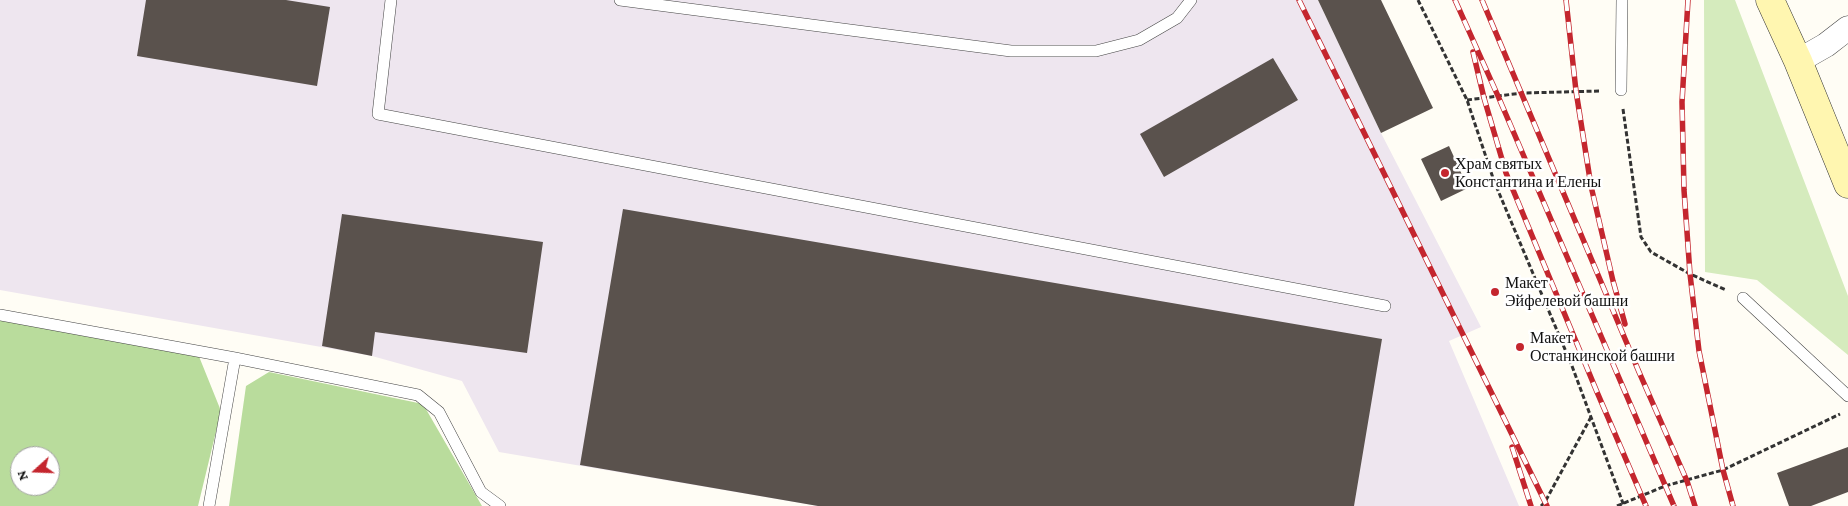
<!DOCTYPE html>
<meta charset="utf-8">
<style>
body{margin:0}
#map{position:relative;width:1848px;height:506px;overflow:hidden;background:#fffdf5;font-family:"Crimson Pro",serif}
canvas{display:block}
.north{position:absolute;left:10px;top:446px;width:50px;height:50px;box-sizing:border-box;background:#fff;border:1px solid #a0a0a0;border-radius:50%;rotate:250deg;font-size:14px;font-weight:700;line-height:20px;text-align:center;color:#111}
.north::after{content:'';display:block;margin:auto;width:18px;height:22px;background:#c4262e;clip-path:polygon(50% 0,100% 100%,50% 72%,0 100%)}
</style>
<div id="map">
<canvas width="1848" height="506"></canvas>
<div class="north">N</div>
</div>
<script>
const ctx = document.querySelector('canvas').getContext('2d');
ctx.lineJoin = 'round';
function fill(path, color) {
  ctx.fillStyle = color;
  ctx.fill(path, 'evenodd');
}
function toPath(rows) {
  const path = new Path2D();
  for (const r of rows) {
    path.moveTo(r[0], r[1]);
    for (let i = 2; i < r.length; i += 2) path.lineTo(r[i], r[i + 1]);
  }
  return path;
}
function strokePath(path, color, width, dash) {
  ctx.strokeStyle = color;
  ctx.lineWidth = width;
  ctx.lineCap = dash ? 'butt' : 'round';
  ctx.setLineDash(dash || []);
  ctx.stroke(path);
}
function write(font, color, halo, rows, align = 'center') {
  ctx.font = font + ' "Crimson Pro",serif';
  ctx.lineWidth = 5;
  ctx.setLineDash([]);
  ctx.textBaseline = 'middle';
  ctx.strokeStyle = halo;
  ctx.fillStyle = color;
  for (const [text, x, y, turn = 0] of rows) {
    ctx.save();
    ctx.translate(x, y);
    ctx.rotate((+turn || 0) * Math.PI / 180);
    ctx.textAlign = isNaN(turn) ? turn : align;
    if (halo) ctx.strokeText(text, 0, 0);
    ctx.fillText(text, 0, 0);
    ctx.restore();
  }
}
fill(toPath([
 [0,0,1318,0,1381,133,1481,327,1449,341,1519,506,818,506,499,452,462,381,372,356,0,290]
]), '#eee6ef');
fill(toPath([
 [1704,0,1735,0,1848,296,1848,355,1757,280,1705,272]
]), '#d5ebbd');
fill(toPath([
 [0,317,196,349,221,411,198,506,0,506],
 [20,456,50,456,50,486,20,486],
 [269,372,423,404,482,506,229,506,246,386]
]), '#b9dc9c');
fill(toPath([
 [146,0,286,0,330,7,317,86,137,56],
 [1318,0,1381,0,1433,108,1381,133],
 [1273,58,1298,100,1164,177,1140,134],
 [1449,146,1468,188,1441,201,1421,159],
 [623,209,1382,339,1354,506,818,506,580,465],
 [342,214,543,242,527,353,375,332,372,356,322,346],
 [1848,447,1848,492,1811,506,1789,506,1777,473]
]), '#5a524d');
const lane = toPath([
 [391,0,378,114,1385,306],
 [620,0,1011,51,1096,51,1139,40,1177,18,1191,0],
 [1621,90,1622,0],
 [1743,298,1848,396],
 [0,315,235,358,418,395,439,412,481,492,500,506],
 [209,506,235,358]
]);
const street = toPath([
 [1798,61,1826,45,1848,28]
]);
const secondary = toPath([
 [1770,0,1798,61,1848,184]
]);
strokePath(lane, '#444', 12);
strokePath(street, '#444', 25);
strokePath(secondary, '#333', 29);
strokePath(toPath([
 [1418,0,1467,100,1494,181,1572,366,1624,506],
 [1467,100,1522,93,1601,91],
 [1623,109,1641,237,1651,252,1690,274,1726,290],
 [1541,506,1545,502,1591,417],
 [1617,506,1665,486,1723,470,1840,414]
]), '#333', 3, [5, 2.5]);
strokePath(lane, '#fff', 11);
strokePath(street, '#fff', 24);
strokePath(secondary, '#fff6b0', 28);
const rail = toPath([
 [1299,0,1547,506],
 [1455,0,1498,96,1674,506],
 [1482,0,1639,372,1687,481,1695,506],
 [1566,0,1576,91,1591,186,1613,281,1625,324],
 [1688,0,1682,102,1684,190,1690,274,1699,351,1723,470,1733,506],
 [1473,52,1484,98,1506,173,1597,392,1646,506],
 [1512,447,1531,506]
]);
strokePath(rail, '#c4262e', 5.5);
strokePath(rail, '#fff', 4, [11]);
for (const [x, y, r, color] of [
 [1445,173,5,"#c4262e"],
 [1495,292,5,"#c4262e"],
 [1520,347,5,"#c4262e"]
]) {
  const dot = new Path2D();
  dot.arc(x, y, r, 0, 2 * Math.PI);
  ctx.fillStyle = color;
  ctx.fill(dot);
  strokePath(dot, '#fff', 2);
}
write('16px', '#111', '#fff', [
 ["Храм святых",1455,164],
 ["Константина и Елены",1455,182],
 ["Макет",1505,283],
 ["Эйфелевой башни",1505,301],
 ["Макет",1530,338],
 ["Останкинской башни",1530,356]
], 'left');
</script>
